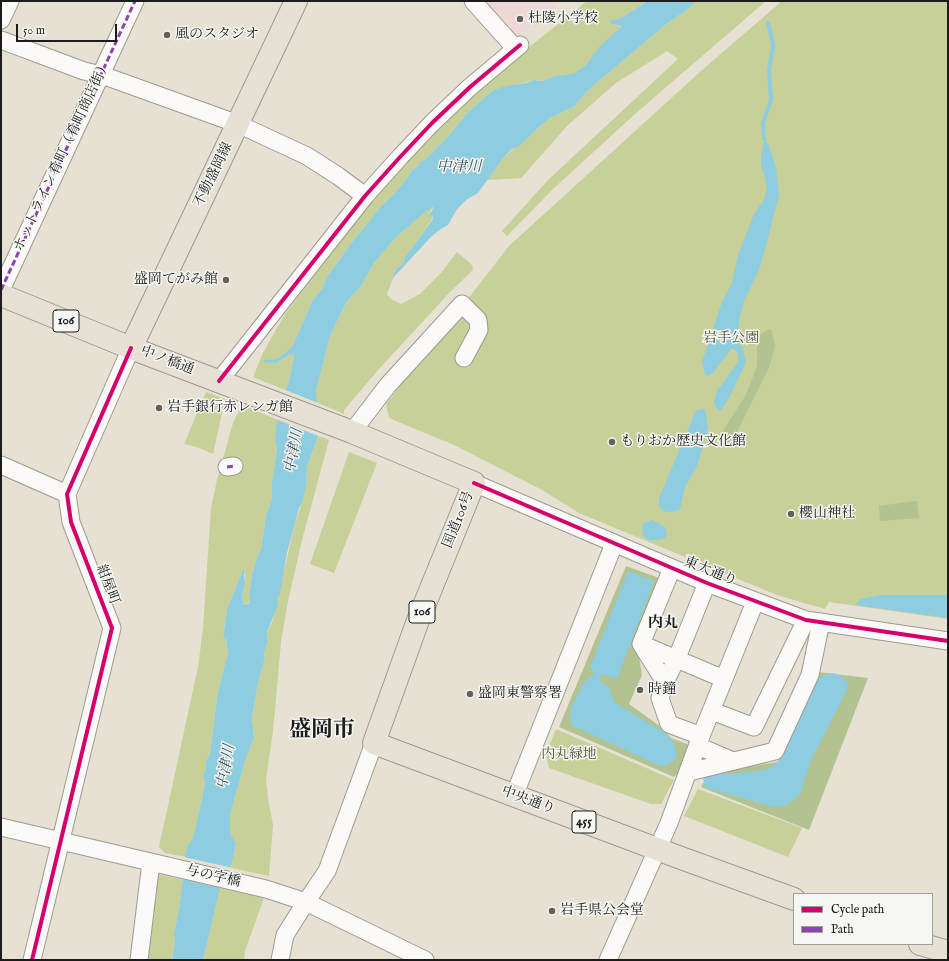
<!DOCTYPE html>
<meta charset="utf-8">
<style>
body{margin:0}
#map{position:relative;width:949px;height:961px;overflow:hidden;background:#e6e1d2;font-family:"IM FELL English",serif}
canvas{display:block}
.frame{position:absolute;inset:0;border:2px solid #1c1c1c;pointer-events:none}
.legend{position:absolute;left:793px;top:893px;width:140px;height:52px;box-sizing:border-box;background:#f6f6f2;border:1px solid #9f9f9c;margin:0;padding:5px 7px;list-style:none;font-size:12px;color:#1c1c1c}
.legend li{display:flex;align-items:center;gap:8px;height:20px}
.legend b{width:20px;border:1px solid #9f9f9c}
.scale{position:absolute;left:16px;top:24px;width:101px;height:18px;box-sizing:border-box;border:2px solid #1c1c1c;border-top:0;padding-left:5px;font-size:12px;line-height:14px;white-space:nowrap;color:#1c1c1c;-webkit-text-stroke:3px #f6f6f2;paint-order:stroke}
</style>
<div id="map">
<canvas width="949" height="961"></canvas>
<div class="frame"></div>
<ul class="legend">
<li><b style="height:5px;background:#d6006c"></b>Cycle path</li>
<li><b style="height:5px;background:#8e44ad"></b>Path</li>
</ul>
<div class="scale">50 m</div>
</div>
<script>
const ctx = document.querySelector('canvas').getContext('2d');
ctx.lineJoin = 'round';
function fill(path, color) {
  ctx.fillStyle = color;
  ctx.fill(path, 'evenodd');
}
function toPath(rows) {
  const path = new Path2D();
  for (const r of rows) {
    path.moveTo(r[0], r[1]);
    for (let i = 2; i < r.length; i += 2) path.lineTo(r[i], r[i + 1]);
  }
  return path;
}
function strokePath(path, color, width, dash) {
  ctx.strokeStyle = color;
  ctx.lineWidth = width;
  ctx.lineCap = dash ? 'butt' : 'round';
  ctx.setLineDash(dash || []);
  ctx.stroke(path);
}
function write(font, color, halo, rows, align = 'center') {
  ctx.font = font + ' "IM FELL English","Noto Serif JP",serif';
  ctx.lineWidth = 3;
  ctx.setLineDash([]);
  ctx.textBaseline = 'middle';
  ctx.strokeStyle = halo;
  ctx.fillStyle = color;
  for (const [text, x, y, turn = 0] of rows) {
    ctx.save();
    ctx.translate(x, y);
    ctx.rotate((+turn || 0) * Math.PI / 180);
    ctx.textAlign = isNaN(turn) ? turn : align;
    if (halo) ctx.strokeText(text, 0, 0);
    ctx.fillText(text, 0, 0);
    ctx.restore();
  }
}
fill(toPath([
 [484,1,563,1,516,38]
]), '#eed7d7');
fill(toPath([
 [587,1,648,1,619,19,615,25,621,26,621,27,599,48,586,65,573,75,555,76,543,81,534,80,492,91,467,113,452,132,426,159,420,162,418,166,412,170,408,177,394,194,380,207,369,222,352,242,327,277,322,289,313,300,292,347,277,359,268,360,276,363,289,355,294,353,294,357,288,385,285,390,253,377,263,353,285,314,375,196,432,133,482,86,528,48],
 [696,1,766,1,635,114,553,189,507,236,502,231,548,180,678,59,667,51,616,83,568,125,521,178,487,180,503,158,550,118,575,106,586,92,665,25,688,9],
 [782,1,948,1,948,619,829,602,825,609,777,595,579,513,544,491,454,445,389,418,386,404,509,246,701,71],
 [433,206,428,216,433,215,433,218,405,257,403,264,397,268,387,294,391,299,401,304,420,294,441,273,457,252,472,265,473,270,450,292,379,369,344,410,344,414,316,402,316,391,330,336,347,301,359,289,374,263,396,237,429,209],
 [206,392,225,399,213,454,197,447,184,444],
 [242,405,278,420,275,442,277,449,272,483,272,499,266,515,261,550,258,555,252,575,249,595,250,602,243,606,242,595,245,583,245,571,243,570,227,609,223,639,226,639,228,652,218,692,210,753,206,761,206,769,204,776,205,782,202,799,193,838,188,845,186,857,165,853,159,847,198,667,203,629,211,508,217,480,233,423],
 [319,436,329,440,302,540,288,601,281,642,273,731,266,780,268,799,273,825,269,876,231,868,236,844,230,832,230,815,246,758,254,738,252,717,258,683,265,658,264,653,267,644,267,632,273,620,277,598,286,563,295,523,303,500,306,485,307,466],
 [349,452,377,463,334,573,310,564],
 [556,729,674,780,661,804,651,804,549,768,546,754],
 [698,789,802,828,788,857,684,816],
 [154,873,183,880,180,903,174,934,175,942,172,960,142,960],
 [219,888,264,898,245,951,244,960,203,960]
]), '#c6d098');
fill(toPath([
 [769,329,772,331,775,347,768,370,736,434,727,447,724,445,723,434,724,429,746,395,757,366,757,347,760,335],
 [915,501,917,502,919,518,881,521,880,520,879,506],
 [626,566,659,578,662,589,638,649,642,675,629,704,661,727,671,738,692,746,680,772,674,777,559,727],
 [818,672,868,678,809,830,701,787,709,773,778,762]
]), '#b2c291');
fill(toPath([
 [648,1,696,1,688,9,665,25,586,92,575,106,550,118,538,128,518,147,512,149,503,158,478,193,466,200,457,209,448,225,438,231,430,238,392,279,397,268,403,264,405,257,433,219,433,215,427,217,432,211,433,207,429,209,396,237,374,263,359,289,347,301,330,336,316,391,319,435,307,466,306,485,303,501,299,508,287,553,280,593,277,598,278,605,267,632,267,644,264,653,265,658,258,683,252,717,254,738,246,758,230,815,230,832,236,844,231,868,220,887,203,960,172,960,175,942,174,934,180,903,186,853,188,845,193,838,202,799,205,782,203,776,206,769,206,761,210,753,218,692,228,652,226,639,223,639,227,609,243,570,245,571,244,575,245,583,242,595,243,605,248,604,250,602,249,595,252,575,258,555,261,550,266,515,272,499,272,483,277,449,275,442,276,427,285,390,288,385,294,357,294,354,289,355,276,363,264,362,264,360,277,359,292,347,313,300,322,289,327,277,352,242,369,222,380,207,394,194,408,177,412,170,418,166,420,162,426,159,452,132,467,113,492,91,506,86,526,83,534,80,543,81,555,76,573,74,586,65,599,47,621,27,621,26,610,23,610,21,619,19],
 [764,139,769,146,776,167,779,195,766,246,759,270,744,301,740,316,737,338,738,342,743,349,746,362,729,398,721,410,718,410,715,406,714,401,717,391,738,362,738,354,734,349,731,349,713,373,708,376,706,376,705,374,702,362,722,302,732,283,738,255,754,214,764,200,767,187,765,177,761,166,761,157],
 [703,409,705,410,706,413,708,428,697,466,685,487,680,509,678,511,668,512,663,511,659,506,659,498,695,413,697,410],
 [652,520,665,527,667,534,665,538,659,540,649,540,643,536,642,527,643,523],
 [628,571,654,581,617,679,603,674,601,675,600,680,603,684,608,686,610,689,614,702,665,733,673,741,677,755,674,761,666,765,660,766,571,725,570,709,584,682,594,674,593,671,591,669,590,667],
 [881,595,948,595,948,618,856,605,860,599],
 [833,673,839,675,847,681,848,687,846,692,811,760,800,794,787,805,774,807,706,788,703,779,706,776,718,773,731,774,764,770,776,764,786,749,807,701,819,679,823,675]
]), '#8ecce0');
fill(toPath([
 [283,389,318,403,321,424,321,437,276,419],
 [184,857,233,868,221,888,181,879]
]), '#e6e1d2');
strokePath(toPath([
 [764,139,763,123,771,100,769,70,773,47,771,34,768,23]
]), '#8ecce0', 4);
const minor = toPath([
 [473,1,515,48],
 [1,20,10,1],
 [1,40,84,71,102,75,238,124,307,156,338,176,365,196],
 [1,290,135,1],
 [219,381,365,196,400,157,432,123,470,87,520,45],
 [352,432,388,385,462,304,478,320,479,330,464,358],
 [1,465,67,494],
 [227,467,234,466],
 [474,483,707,583,806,620,948,641],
 [672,568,641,644,665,682,660,698,669,724,701,736],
 [641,644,724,679],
 [665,682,676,660,707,583],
 [712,711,754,727,806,620],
 [374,743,327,871,306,902,425,960],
 [698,746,733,761],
 [689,772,775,751,810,675,821,622],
 [514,796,614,544],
 [1,827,266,889,306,902,285,935,280,960],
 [32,960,112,628,71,522,67,494,131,348],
 [139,960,151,862],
 [608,960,669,823,701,736,755,602]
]);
const major = toPath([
 [131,348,296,1]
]);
const highway = toPath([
 [1,295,131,348,352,432,474,483,417,623,374,743,681,858,794,899],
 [920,944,948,952]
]);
strokePath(minor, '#9d9a92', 19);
strokePath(major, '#9d9a92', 24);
strokePath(highway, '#9d9a92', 24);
strokePath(minor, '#fbfaf8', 17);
strokePath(major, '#e7e1d5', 22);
strokePath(highway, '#e7e1d5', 22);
strokePath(toPath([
 [1,290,135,1],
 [227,467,234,466]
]), '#8e44ad', 3, [6, 3]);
strokePath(toPath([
 [219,381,365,196,400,157,432,123,470,87,520,45],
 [474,483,707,583,806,620,948,641],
 [32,960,112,628,71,522,67,494,131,348]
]), '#d6006c', 4);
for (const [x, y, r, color] of [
 [520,19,4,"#63615c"],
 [167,35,4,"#63615c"],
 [226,280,4,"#63615c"],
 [159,408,4,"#63615c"],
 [612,442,4,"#63615c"],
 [791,514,4,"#63615c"],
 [640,690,4,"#63615c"],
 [470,694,4,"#63615c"],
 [552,911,4,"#63615c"]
]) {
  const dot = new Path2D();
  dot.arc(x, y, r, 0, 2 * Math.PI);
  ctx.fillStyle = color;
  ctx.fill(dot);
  strokePath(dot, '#f6f6f2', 1.5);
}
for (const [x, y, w] of [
 [66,321,26],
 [422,612,26],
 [584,822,24]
]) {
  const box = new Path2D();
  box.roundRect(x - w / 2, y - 11, w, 22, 3);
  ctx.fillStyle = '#f6f6f2';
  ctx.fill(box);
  strokePath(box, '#1c1c1c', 1);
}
write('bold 13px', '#1c1c1c', null, [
 ["106",66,321],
 ["106",422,612],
 ["455",584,822]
]);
write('14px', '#1c1c1c', '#f6f6f2', [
 ["杜陵小学校",528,19],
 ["風のスタジオ",175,35],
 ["盛岡てがみ館",218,280,"right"],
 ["岩手銀行赤レンガ館",167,408],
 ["もりおか歴史文化館",620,442],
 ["櫻山神社",799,514],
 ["時鐘",648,690],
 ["盛岡東警察署",478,694],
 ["岩手県公会堂",560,911]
], 'left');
write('14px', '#1c1c1c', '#f6f6f2', [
 ["ホットライン肴町（肴町商店街）",63,156,-65],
 ["不動盛岡線",214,175,-64],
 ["中ノ橋通",167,361,21],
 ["国道106号",459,520,-68],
 ["東大通り",710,572,22],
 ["紺屋町",107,585,69],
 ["中央通り",528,801,20],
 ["与の字橋",213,877,13]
]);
write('14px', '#4e5637', '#f6f6f2', [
 ["岩手公園",731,339],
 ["内丸緑地",569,755]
]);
write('italic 15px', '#375663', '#f6f6f2', [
 ["中津川",459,168],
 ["中津川",295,451,-80],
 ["中津川",227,767,-80]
]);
write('bold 15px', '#1c1c1c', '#f6f6f2', [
 ["内丸",663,624]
]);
write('bold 22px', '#1c1c1c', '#f6f6f2', [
 ["盛岡市",322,731]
]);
</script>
